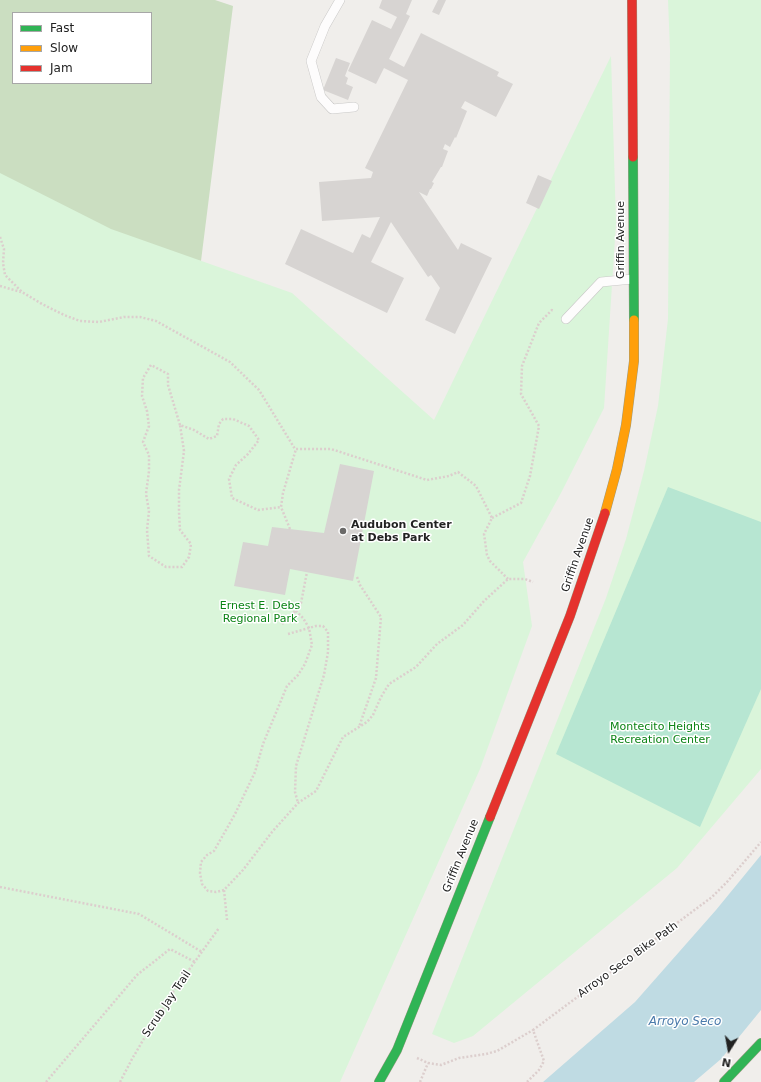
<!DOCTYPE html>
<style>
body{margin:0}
#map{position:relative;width:761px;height:1082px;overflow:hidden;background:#f0eeeb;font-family:"DejaVu Sans",sans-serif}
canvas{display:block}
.legend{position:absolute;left:12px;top:12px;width:140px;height:72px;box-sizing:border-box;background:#fff;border:1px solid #a7a7a7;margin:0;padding:5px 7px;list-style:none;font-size:12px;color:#222}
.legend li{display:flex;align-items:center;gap:8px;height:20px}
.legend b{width:20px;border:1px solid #a7a7a7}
.north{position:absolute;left:709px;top:1030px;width:40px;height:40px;-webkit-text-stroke:3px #fff;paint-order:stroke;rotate:191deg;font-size:11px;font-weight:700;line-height:16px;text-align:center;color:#222}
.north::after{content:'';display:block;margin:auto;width:14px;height:18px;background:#222;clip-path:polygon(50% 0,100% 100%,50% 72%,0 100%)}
</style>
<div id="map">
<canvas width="761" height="1082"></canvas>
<ul class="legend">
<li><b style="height:5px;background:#30b455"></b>Fast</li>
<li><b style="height:5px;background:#ff9f0a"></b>Slow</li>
<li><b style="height:5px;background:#e5322d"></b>Jam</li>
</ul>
<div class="north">N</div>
</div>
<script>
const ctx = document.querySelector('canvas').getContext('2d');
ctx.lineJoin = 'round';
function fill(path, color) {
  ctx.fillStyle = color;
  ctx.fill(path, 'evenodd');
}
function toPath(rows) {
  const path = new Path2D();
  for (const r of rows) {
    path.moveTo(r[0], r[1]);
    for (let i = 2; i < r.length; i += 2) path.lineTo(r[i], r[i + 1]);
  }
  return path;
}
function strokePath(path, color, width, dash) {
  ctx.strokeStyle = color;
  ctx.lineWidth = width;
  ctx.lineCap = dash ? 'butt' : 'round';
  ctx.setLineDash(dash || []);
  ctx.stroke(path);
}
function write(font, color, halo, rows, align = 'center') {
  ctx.font = font + ' "DejaVu Sans",sans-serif';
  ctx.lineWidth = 3;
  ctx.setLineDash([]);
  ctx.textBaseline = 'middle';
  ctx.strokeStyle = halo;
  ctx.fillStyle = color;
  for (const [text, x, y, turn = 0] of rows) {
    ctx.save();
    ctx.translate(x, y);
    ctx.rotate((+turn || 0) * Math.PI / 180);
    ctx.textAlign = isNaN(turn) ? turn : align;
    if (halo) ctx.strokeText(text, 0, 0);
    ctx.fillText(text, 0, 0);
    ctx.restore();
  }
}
fill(toPath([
 [0,0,215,0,233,6,201,261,0,222],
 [13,13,151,13,151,83,13,83]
]), '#cbdec1');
fill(toPath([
 [668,0,761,0,761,769,677,868,473,1036,454,1043,432,1034,606,598,626,539,644,471,658,406,668,319,670,50],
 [611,56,616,223,604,408,561,493,523,562,532,626,480,769,340,1082,0,1082,0,173,111,229,292,293,434,420]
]), '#daf5da');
fill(toPath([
 [668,487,761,522,761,689,700,827,556,754]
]), '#b7e6d2');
fill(toPath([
 [761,855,761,1010,721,1059,694,1082,543,1082,635,1002,716,910]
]), '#bfdbe3');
fill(toPath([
 [382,0,412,0,406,14,410,16,389,59,404,67,421,33,499,72,497,76,513,84,496,117,465,101,461,108,467,111,456,138,455,137,450,147,445,144,443,149,448,151,442,167,441,167,432,182,434,183,431,189,430,189,427,196,419,192,458,250,461,243,492,258,455,334,425,320,440,288,431,275,428,277,391,222,371,262,404,278,387,313,285,264,301,229,353,253,362,234,370,238,380,217,322,221,319,182,371,178,373,172,365,168,408,80,384,68,376,84,348,71,372,20,391,29,397,17,379,8],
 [438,0,446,0,439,15,432,12],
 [336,58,350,63,345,76,348,78,346,84,353,87,348,100,323,90],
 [538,175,552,181,539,209,526,203],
 [340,464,374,471,353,581,290,569,285,595,234,586,243,542,268,546,272,527,324,533]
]), '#d7d4d2');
const lane = toPath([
 [340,0,325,26,311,61,321,97,332,109,354,107],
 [566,319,601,282,633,279]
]);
const fast = toPath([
 [633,157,634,320],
 [379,1082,397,1050,490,817],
 [724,1082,761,1043]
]);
const slow = toPath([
 [605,513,617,469,626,425,634,361,634,320]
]);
const jam = toPath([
 [632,0,633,157],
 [490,817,570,616,605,513]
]);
strokePath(lane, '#c9c8c7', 10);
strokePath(fast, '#999a82', 10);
strokePath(slow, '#999a82', 10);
strokePath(jam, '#999a82', 10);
strokePath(toPath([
 [0,237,4,249,3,263,5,275,22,292,42,304,64,315,80,321,99,322,124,317,140,317,156,321,230,362,259,390,295,449,331,449,427,480,449,476,458,472,476,486,492,518,484,534,487,555,490,561,508,579],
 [0,286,21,292],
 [180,425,168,385,168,374,151,365,143,378,142,396,147,411,149,426,143,442,149,455,149,471,146,494,149,511,147,530,149,556,166,567,182,567,189,557,191,544,180,530,179,512,179,490,184,451,180,425,194,430,209,439,217,436,219,424,223,419,233,419,249,426,259,440,248,454,236,465,229,479,232,498,258,510,281,507],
 [492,518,521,503,530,476,539,426,521,394,522,366,539,323,552,310,554,311],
 [290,529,281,507,283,493,296,449],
 [357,577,360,585,381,617,376,678,359,727],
 [282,624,292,615,301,603,307,572],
 [288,634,316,626,323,626,328,632,328,652,324,675,296,766,295,792,298,803],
 [0,887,139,914,202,952],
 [224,890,216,892,208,891,202,884,200,873,201,862,207,855,214,851,235,814,255,772,263,744,287,686,298,675,305,664,312,645,309,628,303,618,295,610],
 [227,920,224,890,243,870,272,832,298,803,316,791,343,737,367,722,373,715,381,697,389,684,416,667,437,644,463,625,484,601,508,579,525,579,533,582],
 [417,1058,428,1063,441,1065,459,1058,486,1054,497,1051,533,1030],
 [46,1082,137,975,170,949,195,962],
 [120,1082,132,1059,152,1025,173,992,219,928],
 [420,1082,428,1063],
 [527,1082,539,1070,544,1061,533,1030,712,897,727,882,761,842]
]), '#dccecd', 2.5, [2, 2]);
strokePath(lane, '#fdfcfc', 9);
strokePath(fast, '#30b455', 9);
strokePath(slow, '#ff9f0a', 9);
strokePath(jam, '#e5322d', 9);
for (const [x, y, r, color] of [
 [343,531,4,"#6a6968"]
]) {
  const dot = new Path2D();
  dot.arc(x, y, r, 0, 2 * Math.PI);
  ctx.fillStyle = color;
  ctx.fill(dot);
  strokePath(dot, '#fff', 1.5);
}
write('11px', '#222', '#fff', [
 ["Griffin Avenue",621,240,-90],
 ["Griffin Avenue",578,555,-71],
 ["Griffin Avenue",461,856,-68],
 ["Arroyo Seco Bike Path",628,960,-36],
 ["Scrub Jay Trail",167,1004,-56]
]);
write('bold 11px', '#222', '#fff', [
 ["Audubon Center",351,525],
 ["at Debs Park",351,538]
], 'left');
write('11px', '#0c8416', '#fff', [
 ["Ernest E. Debs",260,606],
 ["Regional Park",260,619],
 ["Montecito Heights",660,727],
 ["Recreation Center",660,740]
]);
write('italic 12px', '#4a7aab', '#fff', [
 ["Arroyo Seco",685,1022]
]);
</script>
